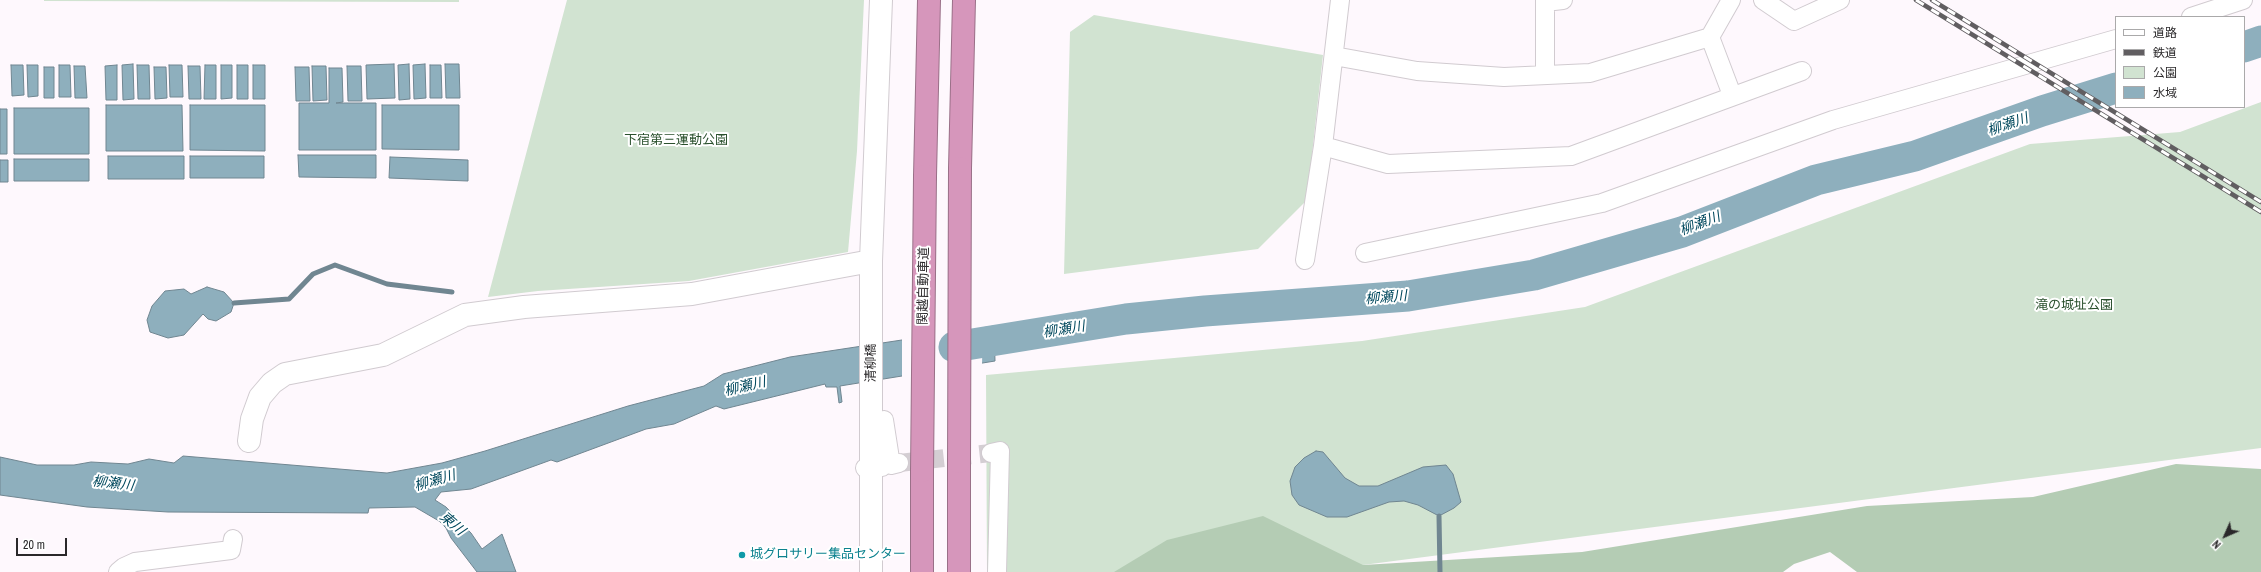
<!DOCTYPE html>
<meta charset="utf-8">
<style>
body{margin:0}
#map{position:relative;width:2261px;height:572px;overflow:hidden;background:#fef8fd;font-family:"Archivo Narrow","Noto Sans JP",sans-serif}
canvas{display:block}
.legend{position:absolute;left:2115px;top:16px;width:130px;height:92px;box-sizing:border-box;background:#fff;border:1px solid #aaa9aa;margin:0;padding:5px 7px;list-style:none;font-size:12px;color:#2a282a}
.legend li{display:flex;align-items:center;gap:8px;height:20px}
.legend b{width:20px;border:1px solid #aaa9aa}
.north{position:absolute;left:2205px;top:516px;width:40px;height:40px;-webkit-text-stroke:3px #fff;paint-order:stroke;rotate:225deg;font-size:11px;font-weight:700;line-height:16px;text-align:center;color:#2a282a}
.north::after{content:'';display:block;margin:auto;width:14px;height:18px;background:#2a282a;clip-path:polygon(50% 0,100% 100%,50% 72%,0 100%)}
.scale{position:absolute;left:16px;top:538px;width:51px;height:18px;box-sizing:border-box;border:2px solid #2a282a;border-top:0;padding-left:5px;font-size:12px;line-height:14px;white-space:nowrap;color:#2a282a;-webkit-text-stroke:3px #fff;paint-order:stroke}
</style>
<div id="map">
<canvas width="2261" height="572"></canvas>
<ul class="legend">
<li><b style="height:5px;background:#fff"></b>道路</li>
<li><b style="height:5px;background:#615e61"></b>鉄道</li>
<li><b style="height:11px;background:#d1e3d1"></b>公園</li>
<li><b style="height:11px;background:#8eafbd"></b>水域</li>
</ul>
<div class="north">N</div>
<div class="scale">20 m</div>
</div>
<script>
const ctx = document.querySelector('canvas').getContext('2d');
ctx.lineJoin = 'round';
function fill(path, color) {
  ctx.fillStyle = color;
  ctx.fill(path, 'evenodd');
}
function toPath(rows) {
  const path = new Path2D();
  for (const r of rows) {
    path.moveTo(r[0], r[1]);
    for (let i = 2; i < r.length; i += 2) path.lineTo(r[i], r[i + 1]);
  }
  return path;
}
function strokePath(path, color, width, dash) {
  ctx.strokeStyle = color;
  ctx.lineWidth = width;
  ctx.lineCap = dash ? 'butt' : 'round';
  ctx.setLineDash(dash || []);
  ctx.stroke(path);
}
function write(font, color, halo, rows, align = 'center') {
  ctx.font = font + ' "Archivo Narrow","Noto Sans JP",sans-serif';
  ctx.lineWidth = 4;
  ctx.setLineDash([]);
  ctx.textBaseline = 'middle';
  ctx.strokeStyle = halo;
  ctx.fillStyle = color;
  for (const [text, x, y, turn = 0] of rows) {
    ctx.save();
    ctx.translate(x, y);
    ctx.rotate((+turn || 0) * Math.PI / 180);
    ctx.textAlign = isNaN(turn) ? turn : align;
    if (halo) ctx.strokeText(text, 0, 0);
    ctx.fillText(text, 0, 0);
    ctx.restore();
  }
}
fill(toPath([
 [44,0,459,0,459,2,44,1],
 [567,0,864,0,857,151,848,252,689,281,538,291,488,297],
 [1094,15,1323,55,1307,200,1258,249,1064,274,1070,32],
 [2261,102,2261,448,1363,565,1341,572,987,572,986,375,1362,341,1585,307,2030,144,2180,132]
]), '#d1e3d1');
fill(toPath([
 [2176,464,2261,469,2261,572,1857,572,1830,552,1794,564,1783,572,1114,572,1167,540,1263,516,1363,565,1582,552,1867,506,2033,497]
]), '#b4ccb4');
const water = toPath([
 [133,64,134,99,123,100,122,65,133,64],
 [394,64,395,98,367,99,366,65,394,64],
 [409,64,410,99,399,100,398,65,409,64],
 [425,64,426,98,414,99,413,65,425,64],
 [445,64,459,64,460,98,446,98,445,64],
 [11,65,23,65,24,95,12,96,11,65],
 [27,65,38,65,38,96,28,97,27,65],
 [59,65,70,65,71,97,59,97,59,65],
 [117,65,117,100,106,100,105,66,117,65],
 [137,65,149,65,150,99,138,99,137,65],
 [169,65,182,65,183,97,170,97,169,65],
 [205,65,216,65,216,99,204,99,205,65],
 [221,65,232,65,232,98,221,99,221,65],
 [237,65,248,65,248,99,237,99,237,65],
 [253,65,265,65,265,99,253,99,253,65],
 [430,65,441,65,442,98,430,98,430,65],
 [74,66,85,66,87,98,75,98,74,66],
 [188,66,200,66,201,99,189,99,188,66],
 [312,66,326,66,327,100,313,101,312,66],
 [347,66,361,66,362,101,348,101,347,66],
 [44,67,54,67,54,98,44,98,44,67],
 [154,67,166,67,167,98,155,99,154,67],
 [295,67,309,67,310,101,296,101,295,67],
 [329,68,342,68,343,102,336,103,376,103,376,150,299,150,299,103,329,103,329,68],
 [106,105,182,105,183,151,106,151,106,105],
 [190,105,265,105,265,151,190,150,190,105],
 [382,105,459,105,459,150,382,149,382,105],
 [14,108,89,108,89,154,14,154,14,108],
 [0,109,7,109,7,154,0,154,0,109],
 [298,155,376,155,376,178,299,177,298,155],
 [108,156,184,156,184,179,108,179,108,156],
 [190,156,264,156,264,178,190,178,190,156],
 [390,157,468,160,468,181,389,178,390,157],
 [14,159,89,159,89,181,14,181,14,159],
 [0,160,8,160,8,182,0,182,0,160],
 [207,287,224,292,234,303,231,312,216,321,208,319,203,314,184,335,168,338,150,332,147,320,152,306,165,291,184,289,191,294,207,287],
 [994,326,995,361,840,386,842,402,839,403,837,387,826,387,825,384,724,409,716,406,674,424,646,429,557,462,551,460,471,489,441,492,435,500,446,507,471,533,482,549,502,534,516,572,477,572,451,538,446,528,439,521,415,507,369,508,368,513,168,512,87,507,0,495,0,457,37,465,74,465,91,462,128,464,149,459,174,463,183,456,387,473,442,463,485,451,628,406,704,386,723,374,790,357,994,326],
 [1316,451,1323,452,1345,478,1359,486,1378,486,1423,467,1446,465,1453,474,1461,502,1454,508,1439,516,1418,505,1404,501,1389,502,1347,517,1327,517,1299,505,1292,495,1290,481,1295,467,1304,458,1316,451]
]);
fill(water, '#8eafbd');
strokePath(water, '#708691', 1);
fill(toPath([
 [983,326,982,365,902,378,902,338]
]), '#fef8fd');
strokePath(toPath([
 [234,303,289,299,313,274,335,265,387,284,452,292],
 [1439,516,1440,572]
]), '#708691', 5);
strokePath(toPath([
 [2244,47,2261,41],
 [954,347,1126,319,1205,311,1408,296,1534,275,1682,232,1816,180,1915,156,2042,111,2116,88]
]), '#8eafbd', 31);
strokePath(toPath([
 [899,463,991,453]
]), '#d4ced3', 18, [18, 9]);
const minor = toPath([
 [1545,0,1545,75],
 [1763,0,1794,21,1840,0],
 [1545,2,1563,0],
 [2191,17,2243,0],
 [1710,37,1732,95],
 [1334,56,1417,71,1504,77,1590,73,1710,37,1731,0],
 [1323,146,1388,164,1571,156,1802,71],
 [1365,253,1602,203,1833,120,2116,39],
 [1305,260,1323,146,1340,0],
 [991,453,1000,451,997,572],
 [865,468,882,467,884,420,891,465,899,463],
 [118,572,124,567,135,562,231,550,233,539]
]);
const tertiary = toPath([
 [249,441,252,419,260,397,272,383,285,374,383,355,465,315,524,307,692,294,871,261],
 [871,572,871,261,881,0]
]);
const motorway = toPath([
 [960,168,964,0],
 [925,176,929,0],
 [922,572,922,471],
 [959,572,959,462]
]);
strokePath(minor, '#d1cbd0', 20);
strokePath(tertiary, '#d1cbd0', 24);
strokePath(motorway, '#9a7088', 24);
strokePath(minor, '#fff', 18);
strokePath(tertiary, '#fff', 22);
strokePath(motorway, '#d696bb', 22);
const rail = toPath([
 [1916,0,2261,212],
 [1932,0,2261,202]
]);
strokePath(rail, '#615e61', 4.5);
strokePath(rail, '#fff', 3, [9]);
const motorwayBridge = toPath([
 [959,462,960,168],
 [922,471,925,176]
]);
strokePath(motorwayBridge, '#9a7088', 24, []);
strokePath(motorwayBridge, '#d696bb', 22);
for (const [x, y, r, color] of [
 [742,555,4,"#0f9aa8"]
]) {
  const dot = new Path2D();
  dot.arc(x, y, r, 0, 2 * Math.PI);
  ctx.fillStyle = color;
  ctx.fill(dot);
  strokePath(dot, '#fff', 1.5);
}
write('13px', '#2a502d', '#fff', [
 ["下宿第三運動公園",676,141],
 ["滝の城址公園",2074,306]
]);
write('13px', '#2a282a', '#fff', [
 ["関越自動車道",924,286,-89],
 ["清柳橋",872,363,-90]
]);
write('13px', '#0d838f', '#fff', [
 ["城グロサリー集品センター",750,555]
], 'left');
write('italic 14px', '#00485d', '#fff', [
 ["柳瀬川",2008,125,-19],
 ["柳瀬川",1700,224,-21],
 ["柳瀬川",1386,298,-5],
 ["柳瀬川",1064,330,-9],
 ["柳瀬川",745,387,-13],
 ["柳瀬川",435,481,-16],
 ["柳瀬川",113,484,7],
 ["東川",452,524,41]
]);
</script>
